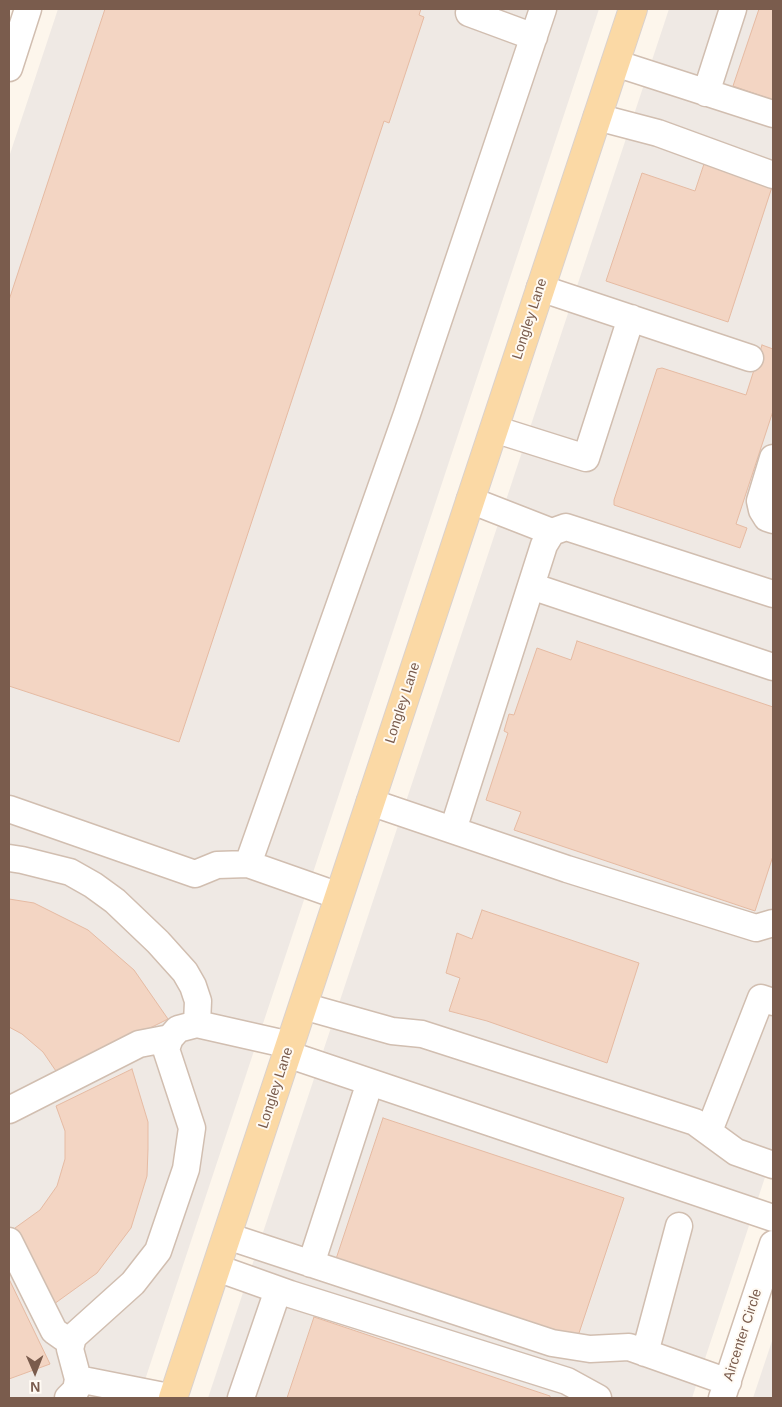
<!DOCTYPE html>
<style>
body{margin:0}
#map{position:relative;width:782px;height:1407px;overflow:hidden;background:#fdf6ec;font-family:Helvetica,sans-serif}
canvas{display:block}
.frame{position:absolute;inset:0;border:10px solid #7a5c4d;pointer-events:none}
.north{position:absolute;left:10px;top:1347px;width:50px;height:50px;-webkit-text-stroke:4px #fffaf3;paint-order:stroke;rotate:179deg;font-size:14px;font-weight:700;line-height:20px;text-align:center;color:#7a5c4d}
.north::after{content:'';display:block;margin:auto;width:18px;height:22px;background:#7a5c4d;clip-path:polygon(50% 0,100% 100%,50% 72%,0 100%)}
</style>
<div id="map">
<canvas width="782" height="1407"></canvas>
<div class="frame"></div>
<div class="north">N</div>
</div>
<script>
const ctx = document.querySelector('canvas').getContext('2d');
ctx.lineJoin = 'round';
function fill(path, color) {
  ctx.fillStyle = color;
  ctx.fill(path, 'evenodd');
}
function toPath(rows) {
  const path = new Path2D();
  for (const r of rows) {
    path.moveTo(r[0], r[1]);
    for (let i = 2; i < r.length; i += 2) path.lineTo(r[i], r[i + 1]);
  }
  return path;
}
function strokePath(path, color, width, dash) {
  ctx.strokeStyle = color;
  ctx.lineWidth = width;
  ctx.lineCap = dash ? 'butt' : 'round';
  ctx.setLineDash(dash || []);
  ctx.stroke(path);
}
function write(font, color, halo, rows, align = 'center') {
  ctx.font = font + ' Helvetica,sans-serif';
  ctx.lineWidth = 4;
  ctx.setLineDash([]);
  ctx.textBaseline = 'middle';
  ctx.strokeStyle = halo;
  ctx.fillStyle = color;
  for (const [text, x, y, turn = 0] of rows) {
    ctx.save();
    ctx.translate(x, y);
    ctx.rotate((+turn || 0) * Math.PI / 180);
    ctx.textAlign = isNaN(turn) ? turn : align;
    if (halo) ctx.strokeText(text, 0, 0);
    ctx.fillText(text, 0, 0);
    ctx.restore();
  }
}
fill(toPath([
 [58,9,599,9,139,1398,9,1398,9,157],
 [669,9,773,9,773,1153,692,1398,208,1398],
 [773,1338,773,1398,753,1398]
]), '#efe9e4');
const building = toPath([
 [105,9,421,9,419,15,424,17,389,123,384,121,179,742,9,686,9,300,105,9],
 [759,9,773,9,773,100,733,86,759,9],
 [704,164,772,187,728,322,606,281,642,173,695,191,704,164],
 [762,345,773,349,773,411,736,524,747,528,740,548,614,505,614,500,657,369,662,368,746,395,762,345],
 [577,641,773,707,773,856,755,911,514,830,521,812,486,800,508,733,504,731,509,714,514,715,537,648,571,660,577,641],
 [9,899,34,903,88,930,134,970,168,1019,58,1074,43,1052,22,1034,9,1027,9,899],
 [482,910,639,963,607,1063,487,1021,449,1011,460,978,446,973,457,933,472,939,482,910],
 [132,1069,148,1122,148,1149,147,1176,131,1228,97,1273,54,1304,15,1228,40,1210,57,1186,65,1159,65,1131,56,1106,132,1069],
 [383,1118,624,1198,577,1339,336,1259,383,1118],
 [9,1279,50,1364,9,1379,9,1279],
 [314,1317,550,1396,550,1398,287,1398,314,1317]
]);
fill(building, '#f3d5c3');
strokePath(building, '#e6bba3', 1);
const minor = toPath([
 [470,9,469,13,534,37],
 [615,63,773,114],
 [9,68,28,9],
 [706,93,733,9],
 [597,117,658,133,773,175],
 [540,288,750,358],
 [494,429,586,458,631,318],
 [773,458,760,501,762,510,767,518,773,520],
 [470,500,552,532],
 [531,586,773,667],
 [370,802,567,869,756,928,773,923],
 [9,809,195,874,217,865,248,864,339,896],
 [453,830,544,545,552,532,566,527,773,594],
 [9,858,22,860,70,872,93,885,115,901,158,942,185,972,193,986,198,1001,197,1024],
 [248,864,407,414,543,9],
 [303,1006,392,1031,422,1034,695,1122,736,1152,773,1165],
 [287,1054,773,1218],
 [9,1110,139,1044,170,1038],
 [709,1131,761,998,773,1002],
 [227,1236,552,1343,590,1349,629,1347,728,1382],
 [9,1241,54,1331,71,1343],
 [311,1264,370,1082],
 [217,1268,290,1294,567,1381,598,1398],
 [645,1353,679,1226],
 [78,1379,174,1398],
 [68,1398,76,1390,78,1379,70,1349,73,1337,133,1283,158,1251,186,1169,192,1128,166,1049,170,1038,178,1029,197,1024,290,1045],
 [241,1398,278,1290],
 [722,1398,773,1244]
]);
const major = toPath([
 [173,1398,633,9]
]);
strokePath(minor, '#d1beb0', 29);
strokePath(major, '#dad1cd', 30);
strokePath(minor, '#fff', 26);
strokePath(major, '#fbd9a5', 28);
write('14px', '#7a5c4d', '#fffaf3', [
 ["Longley Lane",530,319,-72],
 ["Longley Lane",403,703,-72],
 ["Longley Lane",276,1088,-72],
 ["Aircenter Circle",743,1335,-72]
]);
</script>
